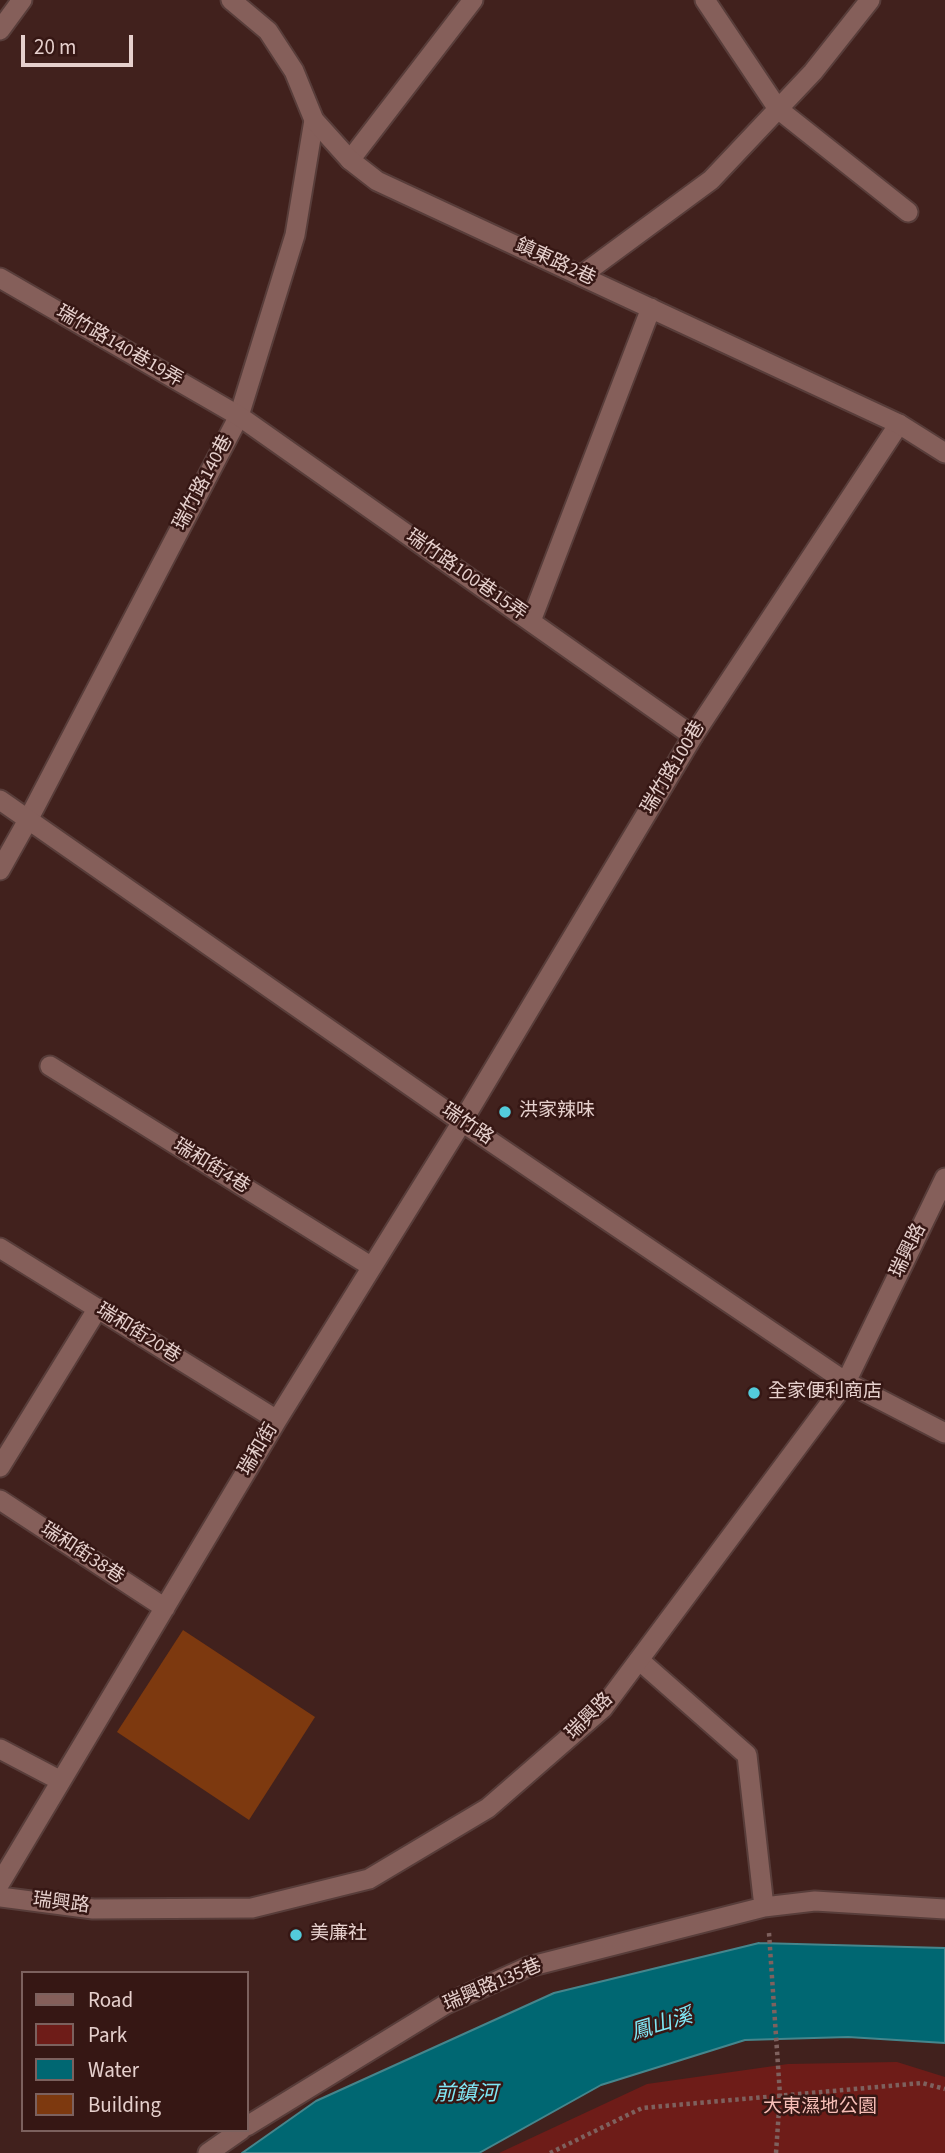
<!DOCTYPE html>
<meta charset="utf-8">
<style>
body{margin:0}
#map{position:relative;width:945px;height:2153px;overflow:hidden;background:#41211d;font-family:"Source Sans 3",sans-serif}
canvas{display:block}
.legend{position:absolute;left:21px;top:1971px;width:228px;height:161px;box-sizing:border-box;background:#361714;border:2px solid #7c615e;margin:0;padding:9px 12px;list-style:none;font-size:21px;color:#e6d0cd}
.legend li{display:flex;align-items:center;gap:14px;height:35px}
.legend b{width:35px;border:2px solid #7c615e}
.scale{position:absolute;left:21px;top:35px;width:112px;height:32px;box-sizing:border-box;border:4px solid #e6d0cd;border-top:0;padding-left:9px;font-size:21px;line-height:24px;white-space:nowrap;color:#e6d0cd;-webkit-text-stroke:5px #361714;paint-order:stroke}
</style>
<div id="map">
<canvas width="945" height="2153"></canvas>
<ul class="legend">
<li><b style="height:9px;background:#855f5a"></b>Road</li>
<li><b style="height:19px;background:#6e1c18"></b>Park</li>
<li><b style="height:19px;background:#006772"></b>Water</li>
<li><b style="height:19px;background:#7d390f"></b>Building</li>
</ul>
<div class="scale">20 m</div>
</div>
<script>
const ctx = document.querySelector('canvas').getContext('2d');
ctx.lineJoin = 'round';
function fill(path, color) {
  ctx.fillStyle = color;
  ctx.fill(path, 'evenodd');
}
function toPath(rows) {
  const path = new Path2D();
  for (const r of rows) {
    path.moveTo(r[0], r[1]);
    for (let i = 2; i < r.length; i += 2) path.lineTo(r[i], r[i + 1]);
  }
  return path;
}
function strokePath(path, color, width, dash) {
  ctx.strokeStyle = color;
  ctx.lineWidth = width;
  ctx.lineCap = dash ? 'butt' : 'round';
  ctx.setLineDash(dash || []);
  ctx.stroke(path);
}
function write(font, color, halo, rows, align = 'center') {
  ctx.font = font + ' "Source Sans 3","Noto Sans TC",sans-serif';
  ctx.lineWidth = 5;
  ctx.setLineDash([]);
  ctx.textBaseline = 'middle';
  ctx.strokeStyle = halo;
  ctx.fillStyle = color;
  for (const [text, x, y, turn = 0] of rows) {
    ctx.save();
    ctx.translate(x, y);
    ctx.rotate((+turn || 0) * Math.PI / 180);
    ctx.textAlign = isNaN(turn) ? turn : align;
    if (halo) ctx.strokeText(text, 0, 0);
    ctx.fillText(text, 0, 0);
    ctx.restore();
  }
}
fill(toPath([
 [897,2062,945,2077,945,2153,499,2153,647,2084,788,2064]
]), '#6e1c18');
const water = toPath([
 [759,1943,945,1948,945,2043,848,2037,745,2040,601,2085,479,2153,242,2153,316,2101,554,1993,759,1943]
]);
fill(water, '#006772');
strokePath(water, '#45868d', 2);
fill(toPath([
 [183,1630,315,1717,249,1820,117,1732]
]), '#7d390f');
const service = toPath([
 [705,0,778,109,908,212],
 [350,160,473,0],
 [582,275,711,180,813,72,870,0],
 [28,820,239,416,295,235,314,120],
 [462,1122,693,736,899,424],
 [639,1660,747,1755,764,1907],
 [247,2126,446,2004,528,1967,764,1907,815,1901,945,1909],
 [208,2153,241,2130]
]);
const minor = toPath([
 [231,0,268,31,294,71,314,120,350,160,377,181,899,424,945,453],
 [0,30,22,0],
 [0,278,239,416,693,736],
 [531,621,651,308],
 [0,800,462,1122,846,1382,945,1433],
 [0,870,28,820],
 [50,1066,372,1267],
 [0,1248,277,1420],
 [0,1467,98,1308],
 [0,1500,165,1608],
 [0,1749,61,1781],
 [0,1883,277,1420,462,1122],
 [0,1897,93,1909,252,1908,369,1879,488,1808,603,1708,846,1382,945,1178]
]);
strokePath(service, '#583d3a', 23);
strokePath(minor, '#583d3a', 23);
strokePath(toPath([
 [769,1933,780,2095,776,2153],
 [550,2153,642,2108,922,2083,945,2089]
]), '#7e615e', 4.5, [3.5, 3.5]);
strokePath(service, '#855f5a', 19);
strokePath(minor, '#855f5a', 19);
for (const [x, y, r, color] of [
 [505,1112,7,"#53cbdb"],
 [754,1393,7,"#53cbdb"],
 [296,1935,7,"#53cbdb"]
]) {
  const dot = new Path2D();
  dot.arc(x, y, r, 0, 2 * Math.PI);
  ctx.fillStyle = color;
  ctx.fill(dot);
  strokePath(dot, '#361714', 2.5);
}
write('19px', '#e6d0cd', '#361714', [
 ["鎮東路2巷",555,263,25],
 ["瑞竹路140巷19弄",119,347,30],
 ["瑞竹路140巷",204,483,-62],
 ["瑞竹路100巷15弄",466,576,35],
 ["瑞竹路100巷",674,768,-59],
 ["瑞竹路",467,1125,34],
 ["瑞和街4巷",211,1167,32],
 ["瑞興路",909,1251,-64],
 ["瑞和街20巷",138,1334,32],
 ["瑞和街",259,1450,-59],
 ["瑞和街38巷",82,1554,33],
 ["瑞興路",590,1717,-45],
 ["瑞興路",61,1904,7],
 ["瑞興路135巷",493,1986,-23]
]);
write('19px', '#e6d0cd', '#361714', [
 ["洪家辣味",519,1112],
 ["全家便利商店",768,1393],
 ["美廉社",310,1935]
], 'left');
write('19px', '#f6beb7', '#361714', [
 ["大東濕地公園",820,2108]
]);
write('italic 21px', '#80e8f6', '#361714', [
 ["鳳山溪",662,2026,-17],
 ["前鎮河",466,2095]
]);
</script>
